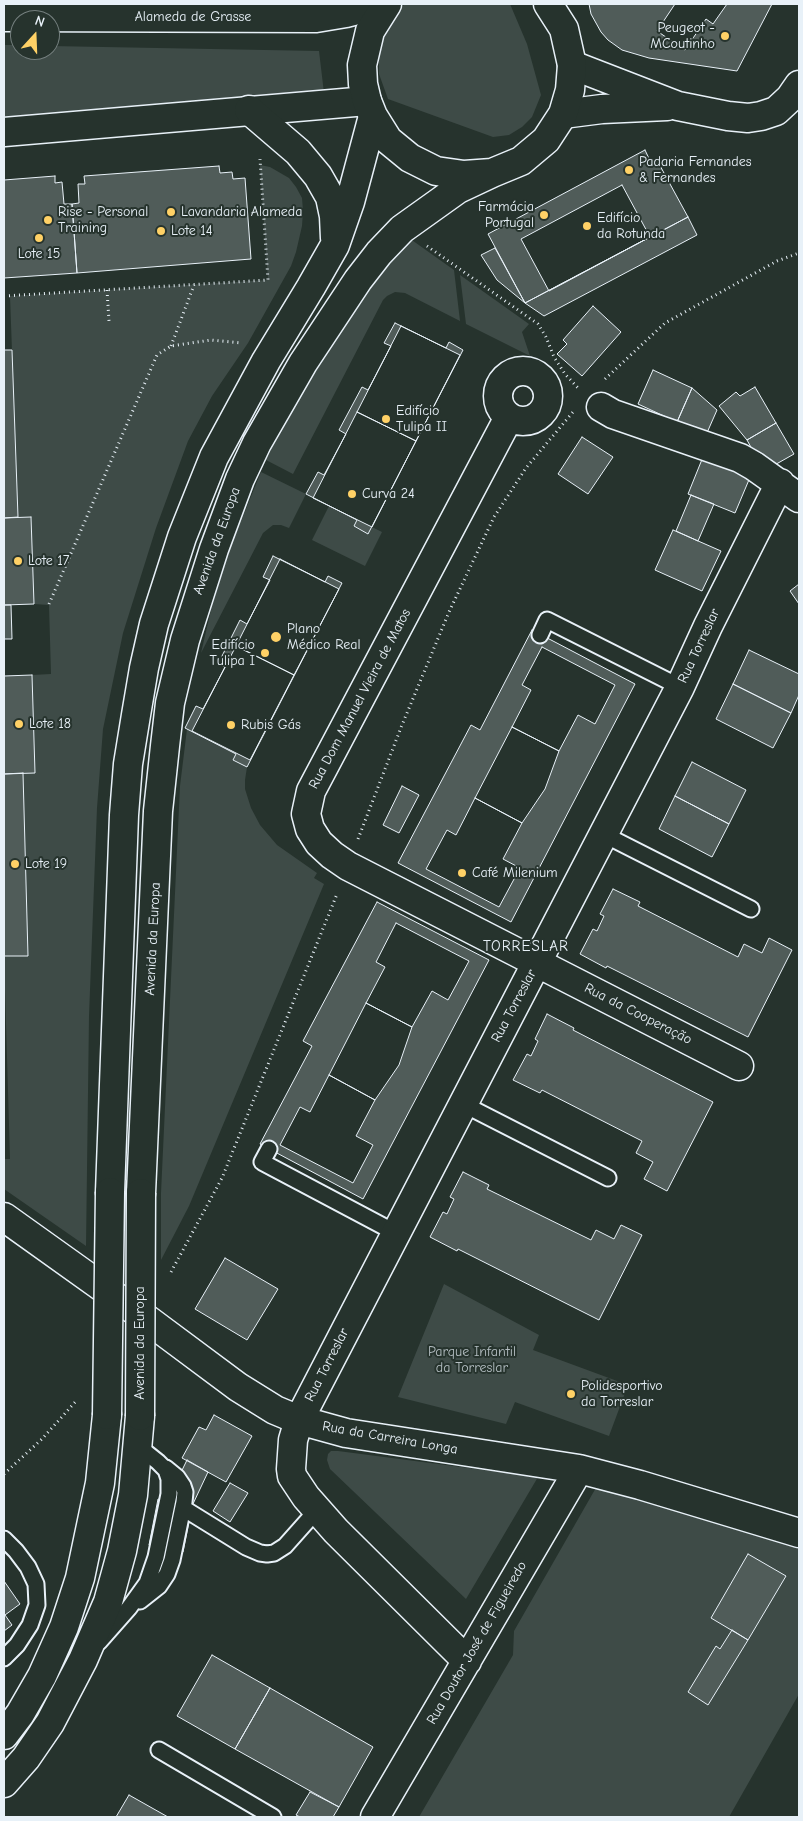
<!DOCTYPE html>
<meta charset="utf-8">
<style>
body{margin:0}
#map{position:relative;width:803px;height:1821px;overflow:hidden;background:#26332d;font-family:"Comic Neue",sans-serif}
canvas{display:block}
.frame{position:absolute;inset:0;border:5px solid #e8f1f8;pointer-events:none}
.north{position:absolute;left:10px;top:10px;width:50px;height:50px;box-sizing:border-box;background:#26332d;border:1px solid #747f7e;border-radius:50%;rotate:20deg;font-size:14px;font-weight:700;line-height:20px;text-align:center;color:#e8f1f8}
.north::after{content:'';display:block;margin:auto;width:18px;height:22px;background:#ffd166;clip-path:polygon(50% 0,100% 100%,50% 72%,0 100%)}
</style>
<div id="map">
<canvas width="803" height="1821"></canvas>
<div class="frame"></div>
<div class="north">N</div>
</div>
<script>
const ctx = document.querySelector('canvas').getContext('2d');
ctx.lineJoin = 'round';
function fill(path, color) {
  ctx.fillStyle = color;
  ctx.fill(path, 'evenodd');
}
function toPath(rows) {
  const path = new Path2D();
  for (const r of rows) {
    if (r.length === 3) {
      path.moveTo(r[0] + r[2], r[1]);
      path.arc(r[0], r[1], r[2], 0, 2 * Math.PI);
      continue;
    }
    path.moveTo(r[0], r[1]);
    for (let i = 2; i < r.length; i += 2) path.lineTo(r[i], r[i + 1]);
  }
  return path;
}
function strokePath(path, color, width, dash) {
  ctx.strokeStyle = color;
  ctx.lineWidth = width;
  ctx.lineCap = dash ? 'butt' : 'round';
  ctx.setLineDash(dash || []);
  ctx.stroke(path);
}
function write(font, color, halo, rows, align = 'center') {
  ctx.font = font + ' "Comic Neue",sans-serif';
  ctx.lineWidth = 4;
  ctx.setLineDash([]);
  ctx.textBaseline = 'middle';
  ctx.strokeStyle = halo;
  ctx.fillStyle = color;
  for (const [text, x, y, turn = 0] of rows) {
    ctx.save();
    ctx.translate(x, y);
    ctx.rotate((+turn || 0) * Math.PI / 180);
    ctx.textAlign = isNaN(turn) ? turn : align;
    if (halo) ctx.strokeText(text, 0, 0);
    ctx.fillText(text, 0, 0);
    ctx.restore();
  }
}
fill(toPath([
 [405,4,510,4,527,44,541,95,532,117,522,127,509,135,493,137,388,99,379,74,379,52,386,30,397,11],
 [4,45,20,45,20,50,50,50,50,46,319,51,324,93,4,117],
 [260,165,270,167,289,178,296,187,302,198,303,211,302,226,296,252,291,266,248,343,212,396,188,441,156,528,123,633,103,729,97,808,89,1016,86,1246,4,1189,4,1159,10,1159,4,956,28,956,23,773,35,772,32,675,51,674,49,605,34,604,31,517,18,517,10,296,268,280],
 [409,238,454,270,460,321,405,293,395,292,387,296,383,300,293,474,266,460,288,415,356,299],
 [460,275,529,324,522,332,530,356,466,324],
 [261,472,306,494,289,528,281,525,273,525,263,533,201,653,212,606,230,548],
 [329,506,357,520,354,526,368,533,372,527,382,532,365,566,312,540],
 [187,729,236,754,233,760,247,767,245,780,245,789,251,808,260,825,277,845,317,873,314,878,324,884,189,1206,161,1260,161,1193,180,786],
 [444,1284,539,1335,533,1350,628,1385,609,1436,515,1402,506,1424,398,1397],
 [338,1451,538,1477,466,1599,330,1469,327,1460,328,1454,331,1451],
 [597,1486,799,1546,799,1694,729,1817,419,1817,513,1655,514,1631]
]), '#3e4b47');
const building = toPath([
 [589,4,772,4,737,71,649,58,622,50,608,40,601,32,591,14,589,4],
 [675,4,727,4,713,24,706,19,685,50,657,31,675,4],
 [645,150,652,165,658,162,688,217,525,303,488,234,645,150],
 [219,166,220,173,232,172,233,179,245,178,251,259,77,273,72,204,79,203,78,184,85,184,84,176,219,166],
 [55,176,55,183,62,182,64,204,72,204,77,273,4,278,4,180,55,176],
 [622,185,650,237,549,291,521,239,622,185],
 [688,217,697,235,544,316,525,303,688,217],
 [495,248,525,303,497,280,481,255,495,248],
 [593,306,621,332,582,376,557,354,567,344,563,340,593,306],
 [395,323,446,348,449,342,463,350,368,534,354,526,357,520,306,494,318,472,324,475,346,434,339,430,362,387,368,390,391,346,384,343,395,323],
 [401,326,460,355,416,441,357,412,401,326],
 [4,350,12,350,18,517,4,518,4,350],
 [653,370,692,388,677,422,638,404,653,370],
 [755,387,776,423,747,440,719,406,736,392,740,396,755,387],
 [692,388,717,410,706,435,677,422,692,388],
 [357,412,416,441,372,527,313,498,357,412],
 [776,423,794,454,764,471,747,440,776,423],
 [582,437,613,457,588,494,558,474,582,437],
 [705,452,751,475,735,513,688,494,705,452],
 [691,495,714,504,698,541,676,531,691,495],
 [31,517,34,604,4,605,4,518,31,517],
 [673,530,721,551,702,591,655,570,673,530],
 [273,556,325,582,328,576,342,583,247,767,233,760,236,754,185,728,196,706,203,709,225,667,218,664,240,620,247,624,270,580,263,577,273,556],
 [280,559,339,589,294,675,236,646,280,559],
 [799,584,799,604,790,591,799,584],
 [4,605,11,605,12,639,4,639,4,605],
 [532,630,635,684,511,922,398,863,471,725,480,730,532,630],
 [236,646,294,675,250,760,192,731,236,646],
 [542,647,615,685,595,724,578,715,559,751,512,727,531,690,522,685,542,647],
 [749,650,799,674,799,695,791,713,733,684,749,650],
 [32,675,35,773,4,774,4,676,32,675],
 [733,684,791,713,773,748,716,719,733,684],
 [512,727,559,751,545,789,522,823,475,798,512,727],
 [692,762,746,790,729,824,675,796,692,762],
 [23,773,28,956,4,956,4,774,23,773],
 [402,786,419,795,399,833,383,825,402,786],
 [675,796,729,824,712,857,659,829,675,796],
 [475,798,522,823,503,859,520,868,499,907,426,869,447,830,456,835,475,798],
 [613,889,640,902,638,906,738,957,744,944,762,953,769,938,792,950,748,1037,607,966,606,968,580,954,593,929,597,931,604,916,600,914,613,889],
 [377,902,489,960,363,1199,260,1144,312,1046,303,1041,377,902],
 [396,923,469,961,448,1000,432,991,412,1027,366,1003,385,967,376,962,396,923],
 [366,1003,412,1027,399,1065,375,1100,329,1075,366,1003],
 [547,1014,574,1028,573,1030,713,1102,667,1191,644,1179,653,1162,636,1153,642,1141,542,1090,540,1093,513,1080,527,1054,531,1056,538,1041,535,1039,547,1014],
 [329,1075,375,1100,356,1136,373,1145,353,1183,280,1145,300,1107,310,1112,329,1075],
 [463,1172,489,1185,487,1189,591,1240,596,1230,614,1239,621,1225,642,1235,599,1320,458,1249,457,1251,430,1237,443,1212,447,1214,454,1199,450,1197,463,1172],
 [225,1258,278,1289,247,1340,195,1309,225,1258],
 [214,1415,252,1436,226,1482,182,1458,199,1427,206,1430,214,1415],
 [187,1460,208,1472,192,1506,183,1552,149,1545,158,1499,167,1501,187,1460],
 [230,1483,248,1493,230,1522,213,1511,230,1483],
 [748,1554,786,1576,748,1640,711,1618,748,1554],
 [4,1581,20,1604,5,1615,12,1625,4,1631,4,1581],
 [732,1630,748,1640,708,1705,688,1692,716,1646,720,1649,732,1630],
 [212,1655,270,1688,235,1749,177,1716,212,1655],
 [270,1688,373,1747,339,1807,235,1749,270,1688],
 [310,1792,339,1807,333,1817,300,1817,296,1815,310,1792],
 [129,1795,168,1817,116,1817,129,1795]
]);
fill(building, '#505c59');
strokePath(building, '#e8f1f8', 1);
const service = toPath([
 [540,635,547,620,680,687],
 [603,834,751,909],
 [463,1104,608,1178],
 [269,1149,262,1162,396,1233],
 [183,1508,246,1547,260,1553,267,1554,274,1553,285,1546,317,1510],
 [4,1539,16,1551,28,1567,36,1584,37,1605,30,1625,17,1645,4,1658],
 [140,1601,159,1586,167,1574,172,1560,184,1502,185,1492,183,1486,177,1477,166,1468],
 [99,1642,129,1608,147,1583,156,1557,169,1494,169,1479,166,1470,158,1462,138,1446],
 [159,1750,273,1817]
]);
const minor = toPath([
 [572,65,678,106,728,116,748,118,761,116,776,111,790,98,799,85],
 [563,114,602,109,667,106],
 [523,396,25],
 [601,407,613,414,740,458,754,466,799,498],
 [509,417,311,791,306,814,310,829,319,843,332,855,348,866,739,1066],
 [4,1217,144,1317,238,1387,275,1410,299,1420,346,1433,579,1469,640,1485,799,1533],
 [467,1661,336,1531,306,1497,292,1476,291,1469,293,1440,299,1420,680,687,708,626,780,483],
 [375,1817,579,1469]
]);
const tertiary = toPath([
 [4,17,316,18,346,13,381,4],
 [4,132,367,101]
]);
const secondary = toPath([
 [387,4,370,31,362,65,363,84,367,101,373,116,388,140,410,158,436,171,464,175,492,173,521,161,546,140,563,114,570,90,572,65,564,29,548,4],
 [249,110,298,152,318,176,330,197,334,216,335,238],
 [110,1192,124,815,128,764,136,715,144,668,154,624,182,537,214,457,266,361,311,287,335,245,350,202,373,116],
 [141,1193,158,811,165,746,170,703,185,640,214,549,240,479,257,443,303,363,358,280,379,253,402,229,458,189,492,173],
 [4,1735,20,1714,42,1676,64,1627,80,1578,100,1483,107,1415],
 [4,1783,26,1758,50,1723,83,1660,108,1602,122,1551,133,1495,140,1416]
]);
strokePath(service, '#e8f1f8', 19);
strokePath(minor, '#e8f1f8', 31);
strokePath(tertiary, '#e8f1f8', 31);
strokePath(secondary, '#e8f1f8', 31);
strokePath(toPath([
 [427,246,538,324,546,337,554,357,565,374,579,389],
 [107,290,109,321],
 [4,296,268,280,260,159],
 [171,346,194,285],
 [605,379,665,323,777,261,799,253],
 [49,604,157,355,171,346,211,340,242,343],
 [358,839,402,725,449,612,494,517,526,468,573,412],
 [171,1272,222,1178,337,894],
 [4,1474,42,1439,77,1400]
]), '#e8f1f8', 3, [1, 4]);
strokePath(service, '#26332d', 15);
strokePath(minor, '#26332d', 28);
strokePath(tertiary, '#26332d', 28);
strokePath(secondary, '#26332d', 28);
const secondaryBridge = toPath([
 [107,1415,110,1192],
 [140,1416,141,1193]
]);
strokePath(secondaryBridge, '#e8f1f8', 31, []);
strokePath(secondaryBridge, '#26332d', 28);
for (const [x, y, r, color] of [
 [725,36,5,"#ffd166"],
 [629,170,5,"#ffd166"],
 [171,212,5,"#ffd166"],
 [544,215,5,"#ffd166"],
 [48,220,5,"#ffd166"],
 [587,226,5,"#ffd166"],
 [161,231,5,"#ffd166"],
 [39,238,5,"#ffd166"],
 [386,419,5,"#ffd166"],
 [352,494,5,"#ffd166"],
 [18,561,5,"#ffd166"],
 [276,637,6,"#ffd166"],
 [265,653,5,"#ffd166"],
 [19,724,5,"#ffd166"],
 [231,725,5,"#ffd166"],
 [15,864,5,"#ffd166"],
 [462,873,5,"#ffd166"],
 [571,1394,5,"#ffd166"]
]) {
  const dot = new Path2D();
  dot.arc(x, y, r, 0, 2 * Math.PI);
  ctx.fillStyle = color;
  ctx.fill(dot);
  strokePath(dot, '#26332d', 2);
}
write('14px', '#e8f1f8', '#26332d', [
 ["Alameda de Grasse",193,17],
 ["Avenida da Europa",217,541,-70],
 ["Rua Torreslar",699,646,-65],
 ["Rua Dom Manuel Vieira de Matos",360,699,-62],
 ["Avenida da Europa",153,939,-87],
 ["Rua Torreslar",514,1006,-62],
 ["Rua da Cooperação",638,1014,27],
 ["Avenida da Europa",140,1343,-90],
 ["Rua Torreslar",327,1365,-63],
 ["Rua da Carreira Longa",390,1438,10],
 ["Rua Doutor José de Figueiredo",477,1643,-60]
]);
write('14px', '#e8f1f8', '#26332d', [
 ["Peugeot -",715,28,"right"],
 ["MCoutinho",715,44,"right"],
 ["Padaria Fernandes",639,162],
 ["& Fernandes",639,178],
 ["Farmácia",534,207,"right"],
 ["Portugal",534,223,"right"],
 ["Rise - Personal",58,212],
 ["Training",58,228],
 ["Lavandaria Alameda",181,212],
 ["Edifício",597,218],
 ["da Rotunda",597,234],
 ["Lote 14",171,231],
 ["Lote 15",39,254,"center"],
 ["Edifício",396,411],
 ["Tulipa II",396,427],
 ["Curva 24",362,494],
 ["Lote 17",28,561],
 ["Plano",287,629],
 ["Médico Real",287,645],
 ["Edifício",255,645,"right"],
 ["Tulipa I",255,661,"right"],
 ["Lote 18",29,724],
 ["Rubis Gás",241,725],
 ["Lote 19",25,864],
 ["Café Milenium",472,873],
 ["Polidesportivo",581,1386],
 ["da Torreslar",581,1402]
], 'left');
write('14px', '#b5bfc3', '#26332d', [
 ["Parque Infantil",472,1352],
 ["da Torreslar",472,1368]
]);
ctx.letterSpacing = '1px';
write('15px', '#e8f1f8', '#26332d', [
 ["TORRESLAR",526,947]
]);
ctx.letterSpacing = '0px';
</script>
